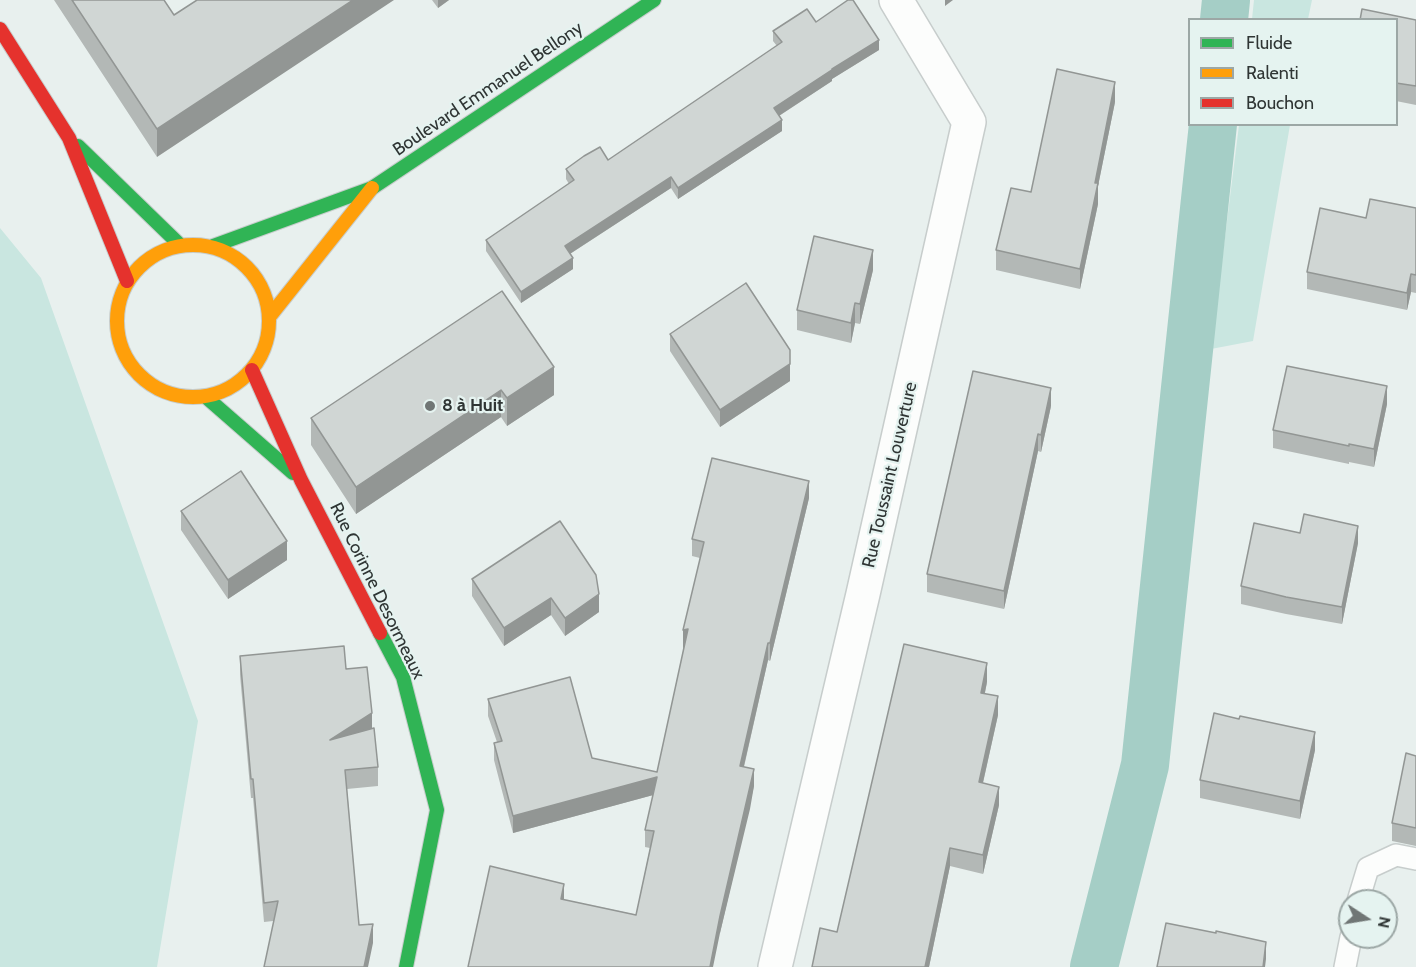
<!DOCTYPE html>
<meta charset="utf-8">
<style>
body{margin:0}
#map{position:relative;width:1416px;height:967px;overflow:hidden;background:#e8f0ee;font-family:Cabin,sans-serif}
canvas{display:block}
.legend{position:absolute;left:1188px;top:18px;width:210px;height:108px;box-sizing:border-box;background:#e5f3f0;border:2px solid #9ca7a5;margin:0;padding:8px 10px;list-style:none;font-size:18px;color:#2f3534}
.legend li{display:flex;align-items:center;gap:12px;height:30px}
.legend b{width:30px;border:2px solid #9ca7a5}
.north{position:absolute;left:1338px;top:889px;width:60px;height:60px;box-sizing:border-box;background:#e5f3f0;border:2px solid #9ca7a5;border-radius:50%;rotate:102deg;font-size:16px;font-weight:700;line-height:24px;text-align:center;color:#2f3534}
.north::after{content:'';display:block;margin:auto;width:21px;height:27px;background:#707675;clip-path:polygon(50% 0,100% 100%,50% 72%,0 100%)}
</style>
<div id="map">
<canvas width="1416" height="967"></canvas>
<ul class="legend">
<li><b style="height:8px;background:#30b455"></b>Fluide</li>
<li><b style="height:8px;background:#ff9f0a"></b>Ralenti</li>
<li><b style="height:8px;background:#e5322d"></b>Bouchon</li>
</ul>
<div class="north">N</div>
</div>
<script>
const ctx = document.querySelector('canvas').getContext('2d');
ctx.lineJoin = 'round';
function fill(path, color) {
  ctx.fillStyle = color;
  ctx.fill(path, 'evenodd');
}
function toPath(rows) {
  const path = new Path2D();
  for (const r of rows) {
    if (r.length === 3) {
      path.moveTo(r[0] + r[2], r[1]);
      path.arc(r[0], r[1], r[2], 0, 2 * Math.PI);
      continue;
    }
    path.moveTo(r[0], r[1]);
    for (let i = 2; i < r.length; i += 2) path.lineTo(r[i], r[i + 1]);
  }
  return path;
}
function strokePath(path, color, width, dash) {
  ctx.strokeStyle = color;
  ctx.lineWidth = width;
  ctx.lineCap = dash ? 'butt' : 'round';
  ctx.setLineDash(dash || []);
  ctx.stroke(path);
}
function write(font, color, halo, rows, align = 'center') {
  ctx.font = font + ' Cabin,sans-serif';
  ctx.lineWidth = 4.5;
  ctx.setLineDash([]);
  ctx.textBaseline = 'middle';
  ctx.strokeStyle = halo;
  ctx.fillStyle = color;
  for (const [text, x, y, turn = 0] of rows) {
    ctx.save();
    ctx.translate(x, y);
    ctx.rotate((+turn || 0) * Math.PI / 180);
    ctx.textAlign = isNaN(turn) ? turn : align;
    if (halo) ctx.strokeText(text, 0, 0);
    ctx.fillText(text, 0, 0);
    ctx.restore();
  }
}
fill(toPath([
 [1254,0,1312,0,1308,19,1252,19],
 [1239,125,1290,125,1253,341,1211,349],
 [0,228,41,278,198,721,157,967,0,967]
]), '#c9e6e0');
strokePath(toPath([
 [1224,20,1226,0],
 [1094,967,1145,765,1213,124]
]), '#a5cec6', 48);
const lane = toPath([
 [1358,901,1368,868,1396,855,1416,859],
 [1345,967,1351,937]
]);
const street = toPath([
 [775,967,863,594,969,122,896,0]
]);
const fast = toPath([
 [78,146,180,245],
 [213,246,372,188,654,0],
 [206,397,293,473],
 [380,633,403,677,437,810,406,967]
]);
const slow = toPath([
 [193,321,76],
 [270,316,372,188]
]);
const jam = toPath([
 [0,29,69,138,127,281],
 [252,370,301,480,380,633]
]);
strokePath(lane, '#c7cdcc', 24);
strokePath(street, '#c7cdcc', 36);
strokePath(fast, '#c7cdcc', 16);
strokePath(slow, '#c7cdcc', 16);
strokePath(jam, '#c7cdcc', 16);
strokePath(lane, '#fcfdfc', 21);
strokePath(street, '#fcfdfc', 33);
strokePath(fast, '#30b455', 14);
strokePath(slow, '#ff9f0a', 14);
strokePath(jam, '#e5322d', 14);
fill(toPath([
 [54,0,164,0,174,15,157,157],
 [432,0,449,0,438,8],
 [1396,20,1416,20,1416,105,1396,101],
 [816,22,879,50,832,79,832,81,779,116,782,131,678,199,671,188,570,254,573,269,521,303,486,251,486,240,569,184,566,179,566,169,608,160,777,46,773,41,773,31],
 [1115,102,1098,186,1098,204,1080,289,996,270,996,250,1031,192],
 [1416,208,1416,293,1411,292,1407,310,1307,289,1307,272,1366,218],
 [873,270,860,324,855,323,851,343,797,330,797,310],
 [502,291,554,395,507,426,501,417,356,514,311,445,311,418],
 [670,334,790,381,720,427,670,351],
 [1387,404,1374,467,1349,462,1349,464,1273,448,1273,430],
 [1051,406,1041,452,1038,451,1004,609,927,592,927,574],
 [809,498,770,661,768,660,744,767,754,786,720,933,564,899,636,915,650,848,645,847,645,830,653,795,513,833,494,760,494,743,497,742,488,716,488,699,592,758,657,772,684,647,683,648,700,558,692,556,692,539],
 [181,511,287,560,228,599,181,530],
 [560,521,599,612,565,636,551,615,504,646,472,596,472,579],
 [1300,533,1358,543,1342,624,1286,614,1241,604,1241,586],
 [240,656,346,669,372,729,378,767,378,786,347,789,359,925,373,943,273,921,264,922,253,798,251,798,240,675],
 [987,682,985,693,998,715,983,783,999,805,983,874,950,866,929,967,812,967,837,932],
 [1239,719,1315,750,1300,819,1200,798,1200,780],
 [1416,756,1416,846,1392,841,1392,823]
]), '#b3b8b6');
fill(toPath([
 [353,0,394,0,157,157,157,129],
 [438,0,449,0,438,8],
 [945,0,953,0,945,6],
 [879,40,879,50,832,79,832,81,774,119,774,108,832,69],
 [1115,82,1115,102,1098,186,1098,204,1080,289,1080,269,1095,183],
 [782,120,782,131,678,199,678,188],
 [671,177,671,188,565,257,565,246],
 [873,250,873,270,860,324,860,304],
 [573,258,573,269,521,303,521,292],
 [1411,274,1411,292,1407,310,1407,293],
 [855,303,855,323,851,343,851,323],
 [790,364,790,381,720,427,720,410],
 [554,367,554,395,507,426,507,398],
 [1387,386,1387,404,1374,467,1374,449],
 [1051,388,1051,406,1041,452,1041,435],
 [501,390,501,417,356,514,356,487],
 [1038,434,1038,451,1004,609,1004,591],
 [809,481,809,498,770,661,770,643],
 [1358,526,1358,543,1342,624,1342,607],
 [287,541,287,560,228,599,228,580],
 [599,594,599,612,565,636,565,618],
 [551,598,551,615,504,646,504,628],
 [688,629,688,646,683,648,683,630],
 [768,643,768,660,740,783,740,766],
 [987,663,987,682,981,711,981,693],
 [998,696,998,715,979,800,979,782],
 [372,713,372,731,330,740],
 [1315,732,1315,750,1300,819,1300,801],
 [754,769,754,786,750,809,720,933,713,967,710,967,720,916],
 [657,777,657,794,513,833,513,816],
 [999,787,999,805,983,874,983,855],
 [950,848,950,866,929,967,925,967],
 [564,884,564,901,561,899],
 [373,924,373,943,368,967,364,967],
 [1266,942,1266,959,1265,967,1263,967]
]), '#929694');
const building = toPath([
 [72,0,164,0,174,15,197,0,353,0,157,129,72,0],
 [848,0,853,0,879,40,832,69,832,70,774,108,782,120,678,188,671,177,565,246,573,258,521,292,486,240,574,180,566,169,584,156,600,147,608,160,782,42,773,31,807,9,816,22,848,0],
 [1362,9,1416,20,1416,86,1396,83,1396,20,1360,20,1362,9],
 [1057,69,1115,82,1095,183,1098,183,1080,269,996,250,1011,188,1031,192,1057,69],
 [1370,199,1416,208,1416,275,1411,274,1407,293,1307,272,1320,208,1366,218,1370,199],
 [814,236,873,250,860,304,855,303,851,323,797,310,814,236],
 [746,283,790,350,790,364,720,410,670,334,746,283],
 [502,291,554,367,507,398,501,390,356,487,311,418,502,291],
 [1287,366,1387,386,1374,449,1349,444,1349,446,1273,430,1287,366],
 [973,371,1051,388,1041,435,1038,434,1004,591,927,574,973,371],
 [712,458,809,481,770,643,768,643,740,766,754,769,720,916,710,967,468,967,490,866,564,884,561,899,636,915,654,831,645,830,657,777,513,816,494,743,502,741,488,699,570,677,592,758,657,772,688,629,683,630,704,542,692,539,712,458],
 [241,471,287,541,228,580,181,511,241,471],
 [1304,514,1358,526,1342,607,1286,597,1241,586,1254,523,1300,533,1304,514],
 [560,521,596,575,599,594,565,618,551,598,504,628,472,579,560,521],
 [904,644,987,663,981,693,998,696,979,782,999,787,983,855,950,848,925,967,812,967,820,928,837,932,904,644],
 [344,646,346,669,367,667,372,713,330,740,374,728,378,767,345,770,359,925,373,924,364,967,264,967,278,901,264,903,253,779,251,779,240,656,344,646],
 [1214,713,1239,719,1240,716,1315,732,1300,801,1200,780,1214,713],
 [1406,753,1416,756,1416,828,1392,823,1406,753],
 [1166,923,1216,933,1216,931,1266,942,1263,967,1157,967,1166,923]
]);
fill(building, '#d0d6d4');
strokePath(building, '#929694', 1.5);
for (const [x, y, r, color] of [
 [430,406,6,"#707675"]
]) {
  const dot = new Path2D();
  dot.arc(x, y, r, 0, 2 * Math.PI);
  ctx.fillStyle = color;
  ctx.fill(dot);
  strokePath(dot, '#e5f3f0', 2);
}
write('18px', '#2f3534', '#e5f3f0', [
 ["Boulevard Emmanuel Bellony",488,89,-34],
 ["Rue Toussaint Louverture",890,475,-77],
 ["Rue Corinne Desormeaux",377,591,64]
]);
write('bold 18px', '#2f3534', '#e5f3f0', [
 ["8 à Huit",442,406]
], 'left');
</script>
